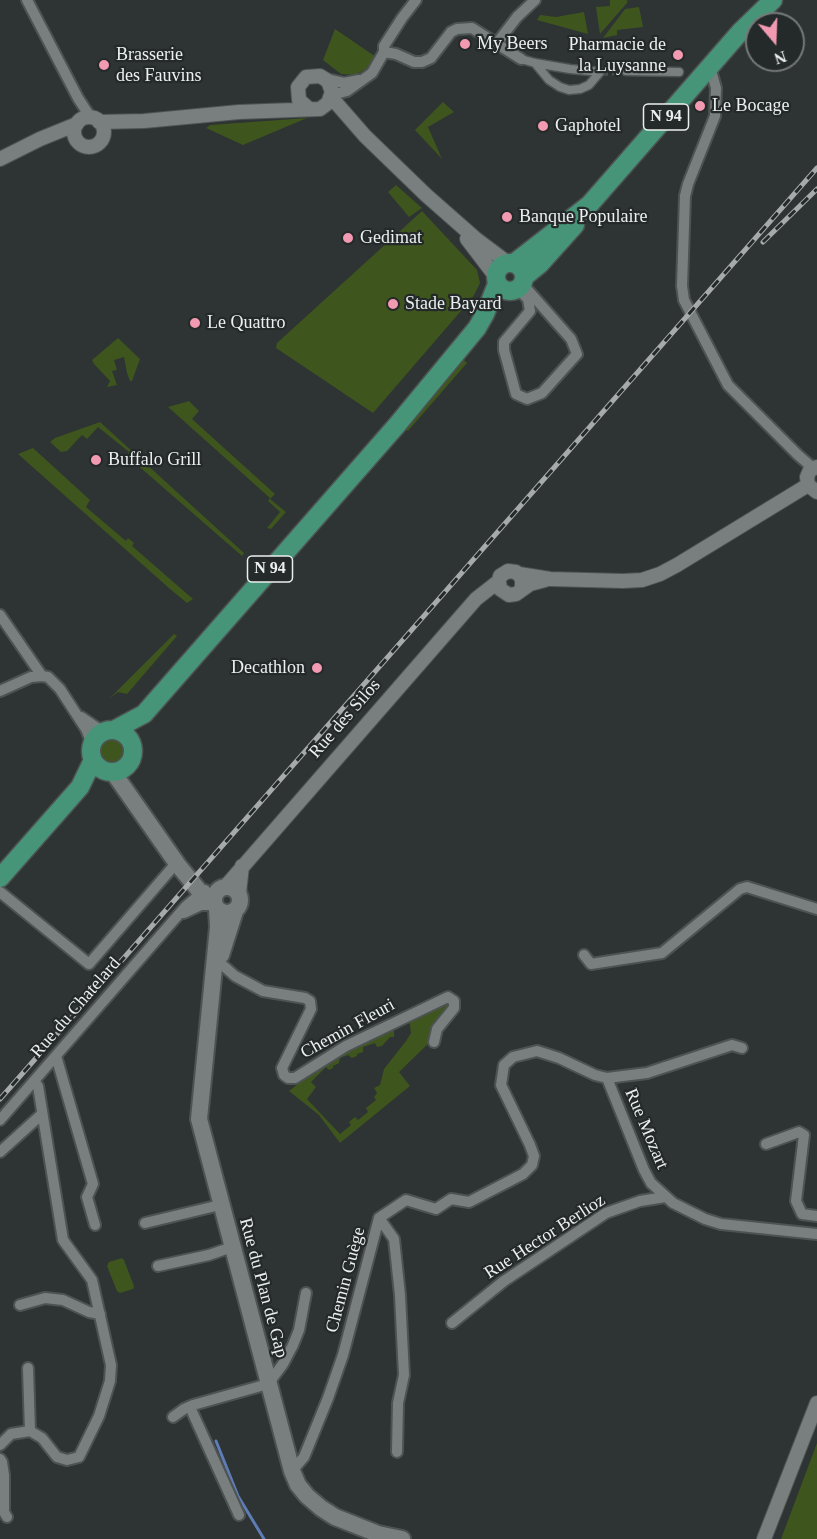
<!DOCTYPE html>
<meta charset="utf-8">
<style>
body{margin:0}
#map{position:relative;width:817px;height:1539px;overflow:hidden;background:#2e3333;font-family:"Times New Roman",serif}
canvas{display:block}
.north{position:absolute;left:745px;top:12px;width:60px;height:60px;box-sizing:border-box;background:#242929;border:2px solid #747878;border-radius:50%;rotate:161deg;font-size:16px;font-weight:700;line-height:24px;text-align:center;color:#ebefef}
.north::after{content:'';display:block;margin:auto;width:21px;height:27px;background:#f19ab1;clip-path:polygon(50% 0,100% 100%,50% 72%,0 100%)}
</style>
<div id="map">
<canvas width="817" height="1539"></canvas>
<div class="north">N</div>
</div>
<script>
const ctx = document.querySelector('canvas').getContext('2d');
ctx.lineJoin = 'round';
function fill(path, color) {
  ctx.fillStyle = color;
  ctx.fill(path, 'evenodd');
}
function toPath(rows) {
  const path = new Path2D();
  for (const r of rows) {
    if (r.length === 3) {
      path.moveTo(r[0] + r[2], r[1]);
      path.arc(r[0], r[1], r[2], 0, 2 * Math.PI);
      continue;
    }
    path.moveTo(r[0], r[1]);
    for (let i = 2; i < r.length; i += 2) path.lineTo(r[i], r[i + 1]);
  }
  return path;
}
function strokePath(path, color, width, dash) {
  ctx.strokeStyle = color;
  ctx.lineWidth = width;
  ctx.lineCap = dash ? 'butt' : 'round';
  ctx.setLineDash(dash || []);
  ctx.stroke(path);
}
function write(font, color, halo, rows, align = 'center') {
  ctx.font = font + ' "Times New Roman",serif';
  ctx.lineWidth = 4.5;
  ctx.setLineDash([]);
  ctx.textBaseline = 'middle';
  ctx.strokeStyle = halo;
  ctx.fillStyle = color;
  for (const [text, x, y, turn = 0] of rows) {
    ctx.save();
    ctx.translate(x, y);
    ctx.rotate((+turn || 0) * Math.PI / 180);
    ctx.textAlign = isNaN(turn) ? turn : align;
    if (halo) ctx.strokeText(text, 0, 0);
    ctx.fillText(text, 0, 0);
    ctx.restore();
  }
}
fill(toPath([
 [610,0,627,0,627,3,600,34,596,7,610,6],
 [639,7,643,27,617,30,617,35,603,38,625,9],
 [584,12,588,34,537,20,540,15,556,17],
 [335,29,376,57,366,69,355,75,341,74,323,60],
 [443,102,454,112,428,127,442,159,415,130],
 [307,118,243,145,206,128,210,125],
 [396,185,422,208,409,217,388,192],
 [422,211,477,270,480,283,473,297,373,413,276,348,277,343],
 [118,338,140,359,132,381,130,381,127,373,124,357,114,360,117,370,112,371,117,385,107,387,110,381,94,364,92,360],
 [463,359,467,363,408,431,404,428],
 [189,401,199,411,192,419,275,494,270,499,286,512,271,529,267,528,280,512,268,501,270,498,168,407],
 [100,422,244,553,242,556,127,456,129,452,98,427,87,439,82,435,67,451,61,452,50,442,55,438],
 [33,448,90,500,86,507,126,541,128,538,134,543,132,546,193,599,187,603,170,589,18,454],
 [174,634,177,636,127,694,118,692,109,699],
 [111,751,15],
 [445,1000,451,1005,431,1041,399,1072,410,1086,340,1143,319,1115,289,1091,317,1069,344,1052,391,1029,394,1031,394,1037,390,1037,382,1046,377,1047,375,1043,363,1047,363,1052,357,1054,357,1056,352,1058,348,1055,340,1058,339,1063,333,1066,333,1068,329,1070,326,1067,311,1082,316,1087,307,1099,340,1134,351,1125,349,1122,355,1117,358,1120,368,1112,366,1108,376,1100,374,1097,377,1093,374,1088,380,1085,384,1069,406,1041,411,1033,409,1018],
 [122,1258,124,1260,134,1286,133,1289,120,1293,117,1291,107,1266,109,1262],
 [817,1443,817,1539,781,1539]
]), '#3f551e');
strokePath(toPath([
 [216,1441,238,1496,264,1539]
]), '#5e7db6', 3);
strokePath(toPath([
 [600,72,626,71]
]), '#4a4f4f', 8, [8, 4]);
const pedestrian = toPath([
 [521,59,535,63,570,69,600,72,589,85,580,89,569,90,560,87,549,80,535,63],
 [626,71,679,72]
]);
const minor = toPath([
 [27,0,78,98,91,118],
 [497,43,517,17,535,0],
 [384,52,396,54,414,62,422,62,431,58,451,32,457,29,472,28,521,59],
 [708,69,712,74,716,88,715,116,688,184,685,196,682,286,684,300,728,385,798,455,813,468],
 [326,79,344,83,359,80],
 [332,95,347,91,372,73,384,52,384,46,402,18,416,0],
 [517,288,528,299,530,311,504,342,504,350,516,394,527,399,542,393,577,354,571,339,526,288,523,281],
 [0,615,42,676],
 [0,691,31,677,42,676,48,677,60,689,86,729,92,744],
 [81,717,103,732],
 [0,892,89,964,172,868,178,865],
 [184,913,201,905,215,905],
 [584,955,591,964,662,953,740,889,747,887,817,909],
 [219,962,235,976,263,991,305,998,310,1001,311,1009,282,1068,284,1075,288,1078,295,1078,346,1046,448,997,454,1001,454,1008,437,1029,434,1042],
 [56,1056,93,1184,87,1197,95,1225],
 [607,1078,644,1170,651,1183,673,1203,705,1219,721,1224,817,1234],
 [0,1120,186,906,205,890],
 [766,1144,799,1132,804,1135,796,1201,802,1214,817,1216],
 [0,1152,42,1114],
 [379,1218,406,1200,436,1209,451,1199,469,1202,523,1174,532,1165,534,1156,530,1145,501,1085,504,1065,513,1057,537,1051,559,1058,595,1075,607,1078,647,1073,732,1045,742,1048],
 [379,1218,394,1239,400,1295,404,1375,398,1403,397,1452],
 [145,1223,220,1205],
 [158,1266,209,1255,232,1247],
 [20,1305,45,1298,63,1300,89,1312,100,1314],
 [452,1323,504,1281,606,1213,640,1201,665,1197],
 [28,1368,30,1431],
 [190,1407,239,1515],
 [173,1417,184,1409,193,1405,268,1384,283,1364,293,1345,299,1330,306,1293],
 [0,1445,11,1434,30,1431,42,1438,57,1457,67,1460,79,1457,99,1416,110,1381,111,1365,92,1280,63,1240,38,1086,34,1081],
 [0,1459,2,1462,4,1475,4,1512,7,1517],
 [292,1471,304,1457,328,1398,343,1355,379,1218]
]);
const tertiary = toPath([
 [331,97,365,136,426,195,476,239,508,263],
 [89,132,15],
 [99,122,144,121,239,112,320,109,328,103,332,92,328,81,320,76,306,77,298,87,299,100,309,109],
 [0,159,40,139,77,124],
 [467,239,496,277],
 [817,467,810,470,807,477,808,485,817,492],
 [519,574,550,579,623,581,642,580,660,574,677,565,808,485],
 [522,588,522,578,516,572,508,571,500,576,499,581,500,589,509,595,516,594,530,584,545,580],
 [225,887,476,599,499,581],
 [239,893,242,866],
 [764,1539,817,1403]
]);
const secondary = toPath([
 [113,772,178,865,201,893,214,902],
 [227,900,13],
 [217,909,218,927,199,1119,292,1471,298,1485,307,1496,321,1508,335,1517,378,1534,402,1539],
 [221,955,235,911]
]);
const primary = toPath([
 [510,277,14],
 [514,263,590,204,741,31,773,0],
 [524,277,540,264,575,225],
 [114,730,144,714,397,425,477,328,485,314,497,284],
 [112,751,21],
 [0,878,80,787,93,760]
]);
strokePath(pedestrian, '#4d5252', 11);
strokePath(minor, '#4d5252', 14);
strokePath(tertiary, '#4d5252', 16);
strokePath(secondary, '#4d5252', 20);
strokePath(primary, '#4d5252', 21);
strokePath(pedestrian, '#797f7f', 8);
strokePath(minor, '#797f7f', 10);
strokePath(tertiary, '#797f7f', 14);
strokePath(secondary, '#797f7f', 16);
strokePath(primary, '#479578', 18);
const rail = toPath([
 [763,242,817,189],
 [0,1099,817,168]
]);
strokePath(rail, '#a6aaaa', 5);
strokePath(rail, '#242929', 3, [9]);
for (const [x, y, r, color] of [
 [465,44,6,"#f19ab1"],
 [678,55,6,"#f19ab1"],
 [104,65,6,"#f19ab1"],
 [700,106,6,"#f19ab1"],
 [543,126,6,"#f19ab1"],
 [507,217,6,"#f19ab1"],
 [348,238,6,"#f19ab1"],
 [393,304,6,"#f19ab1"],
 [195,323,6,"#f19ab1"],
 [96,460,6,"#f19ab1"],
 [317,668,6,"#f19ab1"]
]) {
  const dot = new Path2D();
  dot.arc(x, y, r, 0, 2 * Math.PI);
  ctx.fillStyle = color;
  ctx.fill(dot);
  strokePath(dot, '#242929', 2);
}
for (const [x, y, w] of [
 [666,117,45],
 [270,569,45]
]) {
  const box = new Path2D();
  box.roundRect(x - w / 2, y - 13, w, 26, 4.5);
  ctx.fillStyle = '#242929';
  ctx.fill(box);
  strokePath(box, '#ebefef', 1.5);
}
write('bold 16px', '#ebefef', null, [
 ["N 94",666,117],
 ["N 94",270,569]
]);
write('18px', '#ebefef', '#242929', [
 ["My Beers",477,44],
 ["Pharmacie de",666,45,"right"],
 ["la Luysanne",666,66,"right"],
 ["Brasserie",116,55],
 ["des Fauvins",116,76],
 ["Le Bocage",712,106],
 ["Gaphotel",555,126],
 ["Banque Populaire",519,217],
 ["Gedimat",360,238],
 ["Stade Bayard",405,304],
 ["Le Quattro",207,323],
 ["Buffalo Grill",108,460],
 ["Decathlon",305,668,"right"]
], 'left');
write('18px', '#ebefef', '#242929', [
 ["Rue des Silos",345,719,-49],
 ["Rue du Chatelard",76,1008,-49],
 ["Chemin Fleuri",348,1029,-29],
 ["Rue Mozart",646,1129,67],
 ["Rue Hector Berlioz",545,1237,-33],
 ["Chemin Guège",346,1280,-75],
 ["Rue du Plan de Gap",263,1288,75]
]);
</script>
